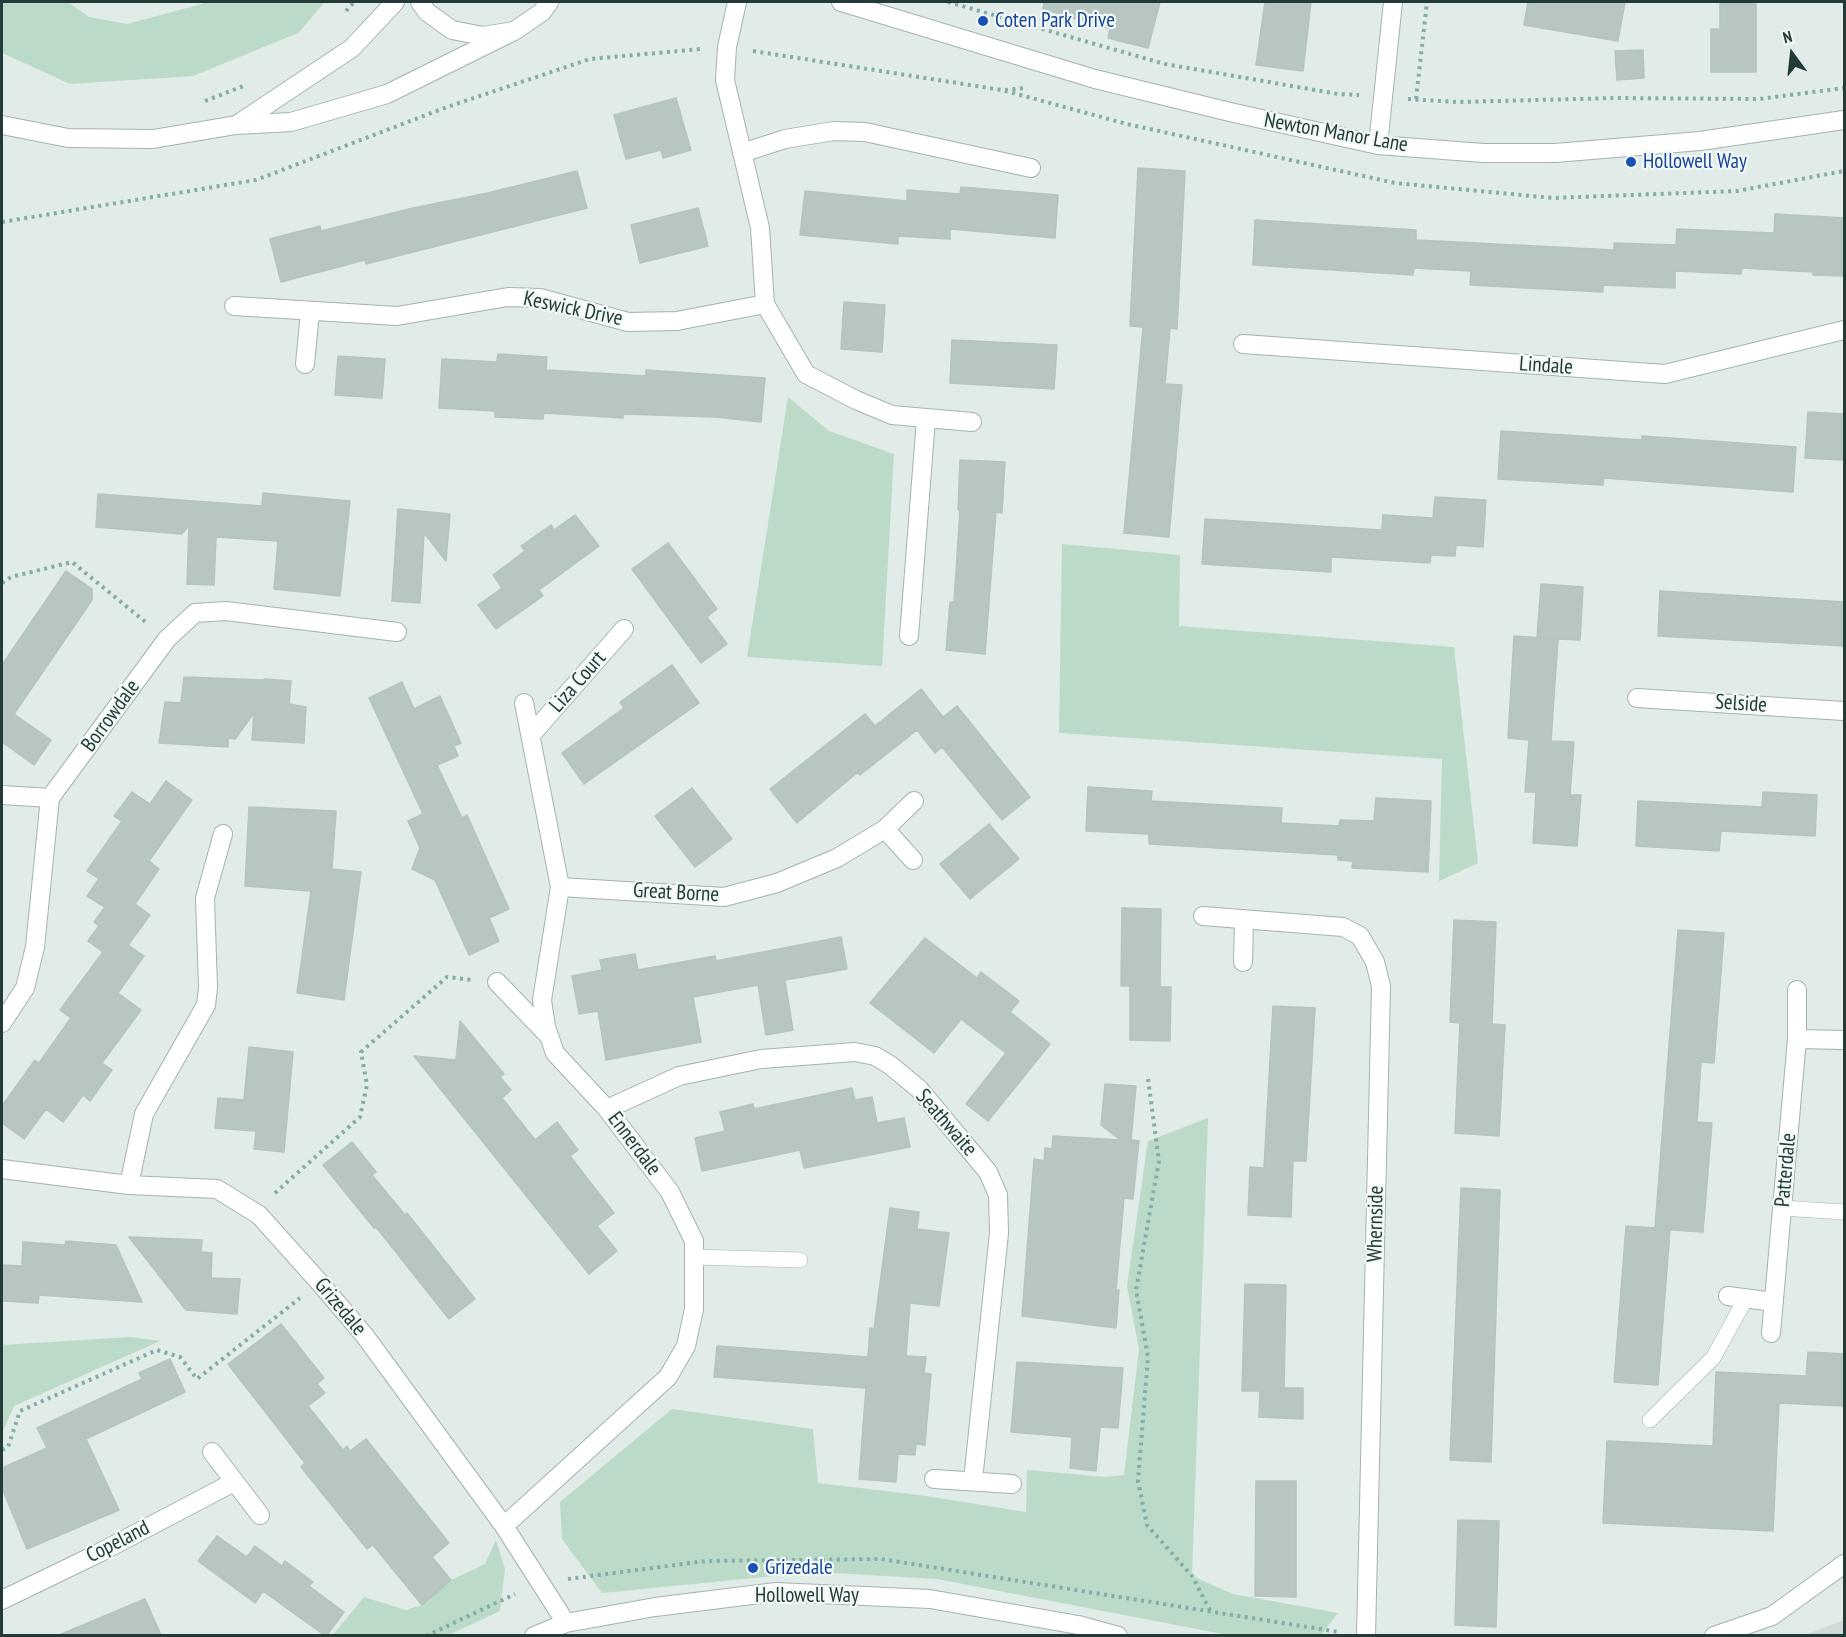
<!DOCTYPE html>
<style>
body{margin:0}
#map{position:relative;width:1846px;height:1637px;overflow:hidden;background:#e1ebe8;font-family:"PT Sans Narrow",sans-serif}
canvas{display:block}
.frame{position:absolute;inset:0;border:3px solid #223b38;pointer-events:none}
.north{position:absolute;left:1762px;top:24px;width:60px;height:60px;-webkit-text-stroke:4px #f2f8f5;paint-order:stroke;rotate:345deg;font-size:16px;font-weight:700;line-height:24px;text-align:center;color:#223b38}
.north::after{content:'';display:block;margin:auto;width:21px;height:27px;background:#223b38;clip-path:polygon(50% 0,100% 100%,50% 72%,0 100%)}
</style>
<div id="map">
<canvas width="1846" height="1637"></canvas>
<div class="frame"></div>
<div class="north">N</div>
</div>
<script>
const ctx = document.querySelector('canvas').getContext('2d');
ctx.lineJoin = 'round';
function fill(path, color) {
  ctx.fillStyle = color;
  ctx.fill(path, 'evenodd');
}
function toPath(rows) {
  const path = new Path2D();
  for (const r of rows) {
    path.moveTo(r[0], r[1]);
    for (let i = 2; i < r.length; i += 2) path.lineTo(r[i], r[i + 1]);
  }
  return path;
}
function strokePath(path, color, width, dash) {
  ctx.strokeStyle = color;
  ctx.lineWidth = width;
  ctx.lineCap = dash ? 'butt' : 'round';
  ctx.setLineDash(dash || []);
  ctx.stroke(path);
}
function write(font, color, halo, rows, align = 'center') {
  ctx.font = font + ' "PT Sans Narrow",sans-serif';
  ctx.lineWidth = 4.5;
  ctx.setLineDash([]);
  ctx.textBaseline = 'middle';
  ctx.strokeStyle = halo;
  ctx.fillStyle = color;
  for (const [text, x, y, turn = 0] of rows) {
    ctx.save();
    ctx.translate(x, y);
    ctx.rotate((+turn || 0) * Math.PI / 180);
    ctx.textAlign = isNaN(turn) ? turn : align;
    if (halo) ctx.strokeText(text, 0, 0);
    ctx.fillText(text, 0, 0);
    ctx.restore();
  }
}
fill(toPath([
 [1844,1620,1844,1635,1805,1635]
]), '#d0dbd7');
fill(toPath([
 [2,2,68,2,89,17,127,24,209,2,325,2,298,33,193,76,70,84,2,53],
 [788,397,829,431,894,454,882,666,747,657],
 [1062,544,1180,555,1179,626,1454,647,1478,863,1439,881,1442,759,1059,733],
 [1208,1118,1192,1576,1233,1594,1338,1613,1321,1635,1228,1635,937,1579,816,1572,602,1593,562,1539,560,1502,672,1409,813,1429,818,1483,919,1495,1026,1512,1027,1470,1106,1477,1124,1475,1139,1349,1127,1286,1148,1141],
 [130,1337,160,1341,14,1406,2,1433,2,1345],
 [496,1540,505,1569,500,1611,449,1635,332,1636,364,1597,406,1610,422,1605,451,1580,485,1564]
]), '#bbdbc8');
const building = toPath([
 [1044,2,1160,2,1148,48,1108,38,1110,29,1043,9,1044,2],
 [1265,2,1311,2,1303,71,1256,65,1265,2],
 [1528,2,1625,2,1618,41,1524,25,1528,2],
 [1720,3,1756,4,1756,72,1711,72,1711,29,1720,29,1720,3],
 [1643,50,1644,78,1617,80,1615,51,1643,50],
 [676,98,691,150,663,158,661,150,626,159,614,115,676,98],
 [1138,168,1185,171,1177,329,1170,328,1165,384,1182,385,1169,537,1124,533,1143,327,1130,326,1138,168],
 [577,171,587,208,366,264,365,260,281,282,270,239,320,226,321,231,413,208,488,193,577,171],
 [961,187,1058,195,1055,238,950,229,950,239,898,236,898,244,800,235,805,191,907,201,907,190,960,194,961,187],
 [698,208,708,246,640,263,631,225,698,208],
 [1775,214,1845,218,1845,276,1813,275,1813,272,1742,268,1741,274,1675,271,1675,288,1603,285,1603,292,1470,285,1471,271,1414,268,1413,275,1253,265,1255,220,1416,230,1416,240,1614,250,1614,243,1676,245,1677,229,1774,233,1775,214],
 [844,302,885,305,882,352,841,349,844,302],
 [952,340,1057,345,1054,389,950,383,952,340],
 [498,354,547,357,546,370,646,376,646,370,765,378,761,422,716,417,623,414,623,418,544,413,543,419,495,417,495,411,439,408,442,359,497,362,498,354],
 [338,356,385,359,382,398,335,395,338,356],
 [1808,412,1845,414,1845,460,1805,458,1808,412],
 [1501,431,1642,440,1642,436,1796,447,1793,492,1604,478,1603,485,1498,479,1501,431],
 [960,460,1005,462,1002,513,996,512,985,654,946,650,950,602,954,602,960,510,958,510,960,460],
 [263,493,350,501,340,596,274,589,278,541,216,537,214,585,187,584,189,525,182,534,96,527,98,494,262,506,263,493],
 [1435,497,1486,500,1483,547,1456,545,1455,556,1431,555,1430,563,1331,557,1331,572,1202,564,1205,519,1382,530,1383,515,1433,518,1435,497],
 [398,509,450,514,446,561,424,533,420,603,392,601,398,509],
 [575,515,599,546,539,590,543,596,496,629,478,605,502,588,493,575,525,551,521,546,551,525,554,530,575,515],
 [668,543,717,609,707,617,727,644,701,663,632,569,668,543],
 [66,571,92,589,92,600,14,714,51,740,34,765,2,742,2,665,66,571],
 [1541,584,1583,587,1580,640,1537,638,1541,584],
 [1660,591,1845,602,1845,646,1658,636,1660,591],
 [1514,636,1558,639,1551,741,1574,742,1570,795,1581,795,1577,846,1533,843,1536,792,1525,792,1529,740,1508,738,1514,636],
 [672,665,699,703,584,784,562,753,624,708,620,702,672,665],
 [184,677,264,680,264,679,291,681,289,704,306,707,304,743,252,740,254,713,235,739,228,738,228,747,159,743,165,702,181,703,184,677],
 [402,682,414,709,440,696,461,743,454,746,458,756,437,765,462,818,467,815,509,909,489,918,499,941,469,955,435,880,412,869,420,848,408,821,423,814,369,698,402,682],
 [921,689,943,717,957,706,1030,797,1002,820,942,747,935,753,917,730,860,775,858,772,797,823,770,789,865,714,875,726,921,689],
 [166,781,192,800,149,861,159,869,135,904,150,915,128,945,144,956,118,993,141,1010,102,1063,112,1070,90,1101,83,1095,63,1122,46,1109,24,1139,2,1123,2,1106,35,1060,39,1063,71,1018,60,1010,103,952,88,941,99,926,94,922,105,907,87,896,99,879,87,871,122,821,114,816,132,792,150,804,166,781],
 [1088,787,1152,791,1151,801,1282,808,1281,823,1339,826,1340,820,1374,821,1376,798,1431,801,1428,872,1352,868,1353,861,1338,860,1338,855,1149,844,1149,834,1086,831,1088,787],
 [692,788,732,839,695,867,655,816,692,788],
 [1763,792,1817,795,1815,836,1721,831,1719,851,1636,846,1638,801,1762,807,1763,792],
 [249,807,336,811,332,869,361,872,344,1000,297,993,311,891,245,886,249,807],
 [989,824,1019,859,970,899,940,864,989,824],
 [1122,908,1161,909,1160,987,1171,987,1170,1041,1130,1040,1130,986,1121,986,1122,908],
 [1454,920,1496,922,1492,1024,1505,1025,1499,1136,1455,1133,1460,1023,1450,1022,1454,920],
 [1678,930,1724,933,1714,1063,1701,1062,1697,1122,1712,1123,1703,1232,1658,1229,1670,1230,1658,1385,1614,1382,1626,1226,1655,1228,1678,930],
 [841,937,847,969,785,980,793,1030,766,1035,758,985,693,997,701,1042,606,1060,598,1011,579,1014,572,976,602,970,600,960,635,954,638,970,715,956,716,961,841,937],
 [925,938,977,978,981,972,1019,1001,1010,1012,1050,1044,988,1121,966,1104,1006,1053,961,1019,934,1053,870,1003,925,938],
 [1273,1006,1315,1008,1306,1161,1293,1161,1291,1217,1248,1215,1250,1167,1264,1168,1273,1006],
 [460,1021,504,1074,500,1077,511,1090,502,1098,535,1140,557,1122,578,1150,570,1156,614,1213,597,1226,617,1251,589,1274,414,1056,456,1060,460,1021],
 [249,1047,293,1052,284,1152,254,1149,256,1131,215,1128,218,1098,244,1100,249,1047],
 [1105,1084,1136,1086,1131,1140,1139,1141,1133,1199,1124,1198,1116,1290,1119,1290,1116,1328,1022,1316,1034,1159,1044,1161,1045,1148,1052,1149,1053,1136,1120,1140,1101,1125,1105,1084],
 [852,1088,855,1100,872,1097,877,1123,904,1118,910,1147,804,1168,800,1150,702,1171,695,1138,725,1131,720,1112,753,1104,754,1109,852,1088],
 [352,1142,376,1172,372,1175,405,1215,407,1213,475,1299,449,1319,376,1227,374,1228,323,1165,352,1142],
 [1461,1188,1500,1190,1491,1462,1450,1460,1461,1188],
 [890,1208,919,1212,917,1229,949,1233,939,1306,910,1303,906,1356,926,1357,924,1373,931,1374,925,1445,916,1444,915,1455,898,1454,896,1482,859,1479,866,1388,714,1377,717,1346,868,1357,870,1328,874,1329,890,1208],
 [129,1237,202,1240,201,1252,212,1253,211,1278,240,1279,237,1314,186,1310,129,1237],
 [66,1241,116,1245,142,1302,39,1295,38,1303,2,1301,2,1265,22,1266,23,1242,65,1245,66,1241],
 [1245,1284,1286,1285,1284,1388,1303,1388,1303,1419,1259,1417,1260,1391,1242,1391,1245,1284],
 [281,1324,324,1378,317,1384,325,1393,308,1406,343,1450,347,1446,350,1451,366,1439,449,1543,432,1557,451,1580,422,1605,373,1545,367,1549,301,1467,305,1463,228,1364,281,1324],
 [1808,1352,1845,1354,1845,1406,1779,1403,1773,1531,1603,1523,1607,1441,1713,1446,1716,1372,1806,1376,1808,1352],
 [170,1359,185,1392,86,1439,119,1510,27,1549,2,1488,2,1468,47,1448,37,1428,142,1379,139,1373,170,1359],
 [1017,1362,1123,1368,1118,1428,1100,1427,1096,1471,1070,1468,1072,1437,1011,1432,1017,1362],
 [1256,1481,1296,1481,1296,1597,1255,1596,1256,1481],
 [1458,1520,1499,1521,1496,1627,1455,1625,1458,1520],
 [217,1536,247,1557,255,1546,282,1566,285,1561,313,1582,309,1586,344,1612,327,1635,324,1635,263,1591,255,1603,198,1561,217,1536],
 [145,1599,161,1635,59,1635,145,1599]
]);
fill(building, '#b7c6c1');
strokePath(building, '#b4c4c0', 1.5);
const lane = toPath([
 [1782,1208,1844,1212],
 [694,1257,800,1260],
 [1650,1420,1713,1358,1746,1298]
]);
const street = toPath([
 [420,2,427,12,452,30,483,36,514,31,542,12,549,2],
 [737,2,727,47,725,80,760,228,765,304],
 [841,2,1095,79,1230,112,1378,145,1483,153,1555,153,1700,141,1844,120],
 [238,124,352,48,395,2],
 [2,125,68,138,153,139,236,125,291,122,387,94,514,31],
 [1378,145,1393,2],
 [742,153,785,139,834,131,865,132,1031,168],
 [234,306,397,316,508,297,540,298,628,322,677,321,765,304,806,374,856,400,892,415,972,422],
 [1243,344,1665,374,1844,330],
 [305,364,310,312],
 [909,636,926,419],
 [1637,698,1844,711],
 [531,735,624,629],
 [2,795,50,798],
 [885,829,913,860],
 [560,887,724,897,777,883,837,858,885,829,914,801],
 [1203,916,1343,927,1360,936,1375,962,1381,986,1366,1636],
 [1243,962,1244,919],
 [497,982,548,1035],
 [2,1023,25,988,35,947,50,798,167,639,195,613,226,611,397,632],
 [1797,1039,1844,1040],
 [607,1109,679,1076,761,1059,855,1052,875,1056,890,1065,919,1089,988,1172,998,1195,999,1233,973,1480],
 [2,1169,129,1185,217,1189,259,1215,320,1283,365,1336,504,1526,566,1623],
 [129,1185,144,1114,206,1005,208,988,205,898,223,834],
 [1728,1296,1774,1302],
 [1771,1333,1797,1039,1797,990],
 [212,1452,260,1515],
 [934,1479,1012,1484],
 [504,1526,668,1377,686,1346,694,1309,694,1241,670,1192,607,1109,555,1053,546,1027,542,1000,560,887,524,703],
 [2,1600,99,1553,234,1482],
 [534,1636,566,1623,655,1607,776,1592,930,1599,1078,1625,1118,1636],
 [1714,1636,1772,1616,1844,1564]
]);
strokePath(lane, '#a4b3b0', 16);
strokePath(street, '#a4b3b0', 20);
strokePath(toPath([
 [948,2,1165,64,1338,94,1359,95],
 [346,11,354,2],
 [753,51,1002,90,1127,124,1395,183,1553,198,1737,191,1844,171],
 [1005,90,1025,88],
 [1408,99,1456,102,1616,98,1759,99,1844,88],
 [1416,99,1427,2],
 [205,101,246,85],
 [2,222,256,180,447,107,590,59,701,49],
 [2,583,11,577,72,562,148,624],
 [1148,1079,1159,1161,1136,1290,1148,1357,1138,1481,1147,1525,1192,1576,1211,1612],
 [275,1193,360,1117,367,1085,361,1052,447,977,472,980],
 [2,1450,8,1447,20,1411,157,1350,180,1357,197,1379,300,1298],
 [568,1579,706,1561,881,1559,1339,1632],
 [426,1636,515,1594]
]), '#83ada6', 4, [3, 4.5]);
strokePath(lane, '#fff', 15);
strokePath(street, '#fff', 18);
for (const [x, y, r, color] of [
 [983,21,6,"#1a4fb4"],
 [1631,162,6,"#1a4fb4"],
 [753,1568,6,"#1a4fb4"]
]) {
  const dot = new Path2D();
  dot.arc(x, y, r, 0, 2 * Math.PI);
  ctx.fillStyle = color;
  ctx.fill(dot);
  strokePath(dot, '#f2f8f5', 2);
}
write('21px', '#164399', '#f2f8f5', [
 ["Coten Park Drive",995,21],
 ["Hollowell Way",1643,162],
 ["Grizedale",765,1568]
], 'left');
write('21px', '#223b38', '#f2f8f5', [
 ["Newton Manor Lane",1336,133,10],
 ["Keswick Drive",573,309,12],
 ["Lindale",1546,366,4],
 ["Liza Court",578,682,-49],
 ["Selside",1741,704,4],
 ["Borrowdale",111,716,-54],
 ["Great Borne",676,893,3],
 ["Seathwaite",946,1123,49],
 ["Ennerdale",634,1144,53],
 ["Patterdale",1786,1170,-85],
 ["Whernside",1376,1224,-89],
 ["Grizedale",340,1307,50],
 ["Copeland",118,1542,-27],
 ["Hollowell Way",807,1596]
]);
</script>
